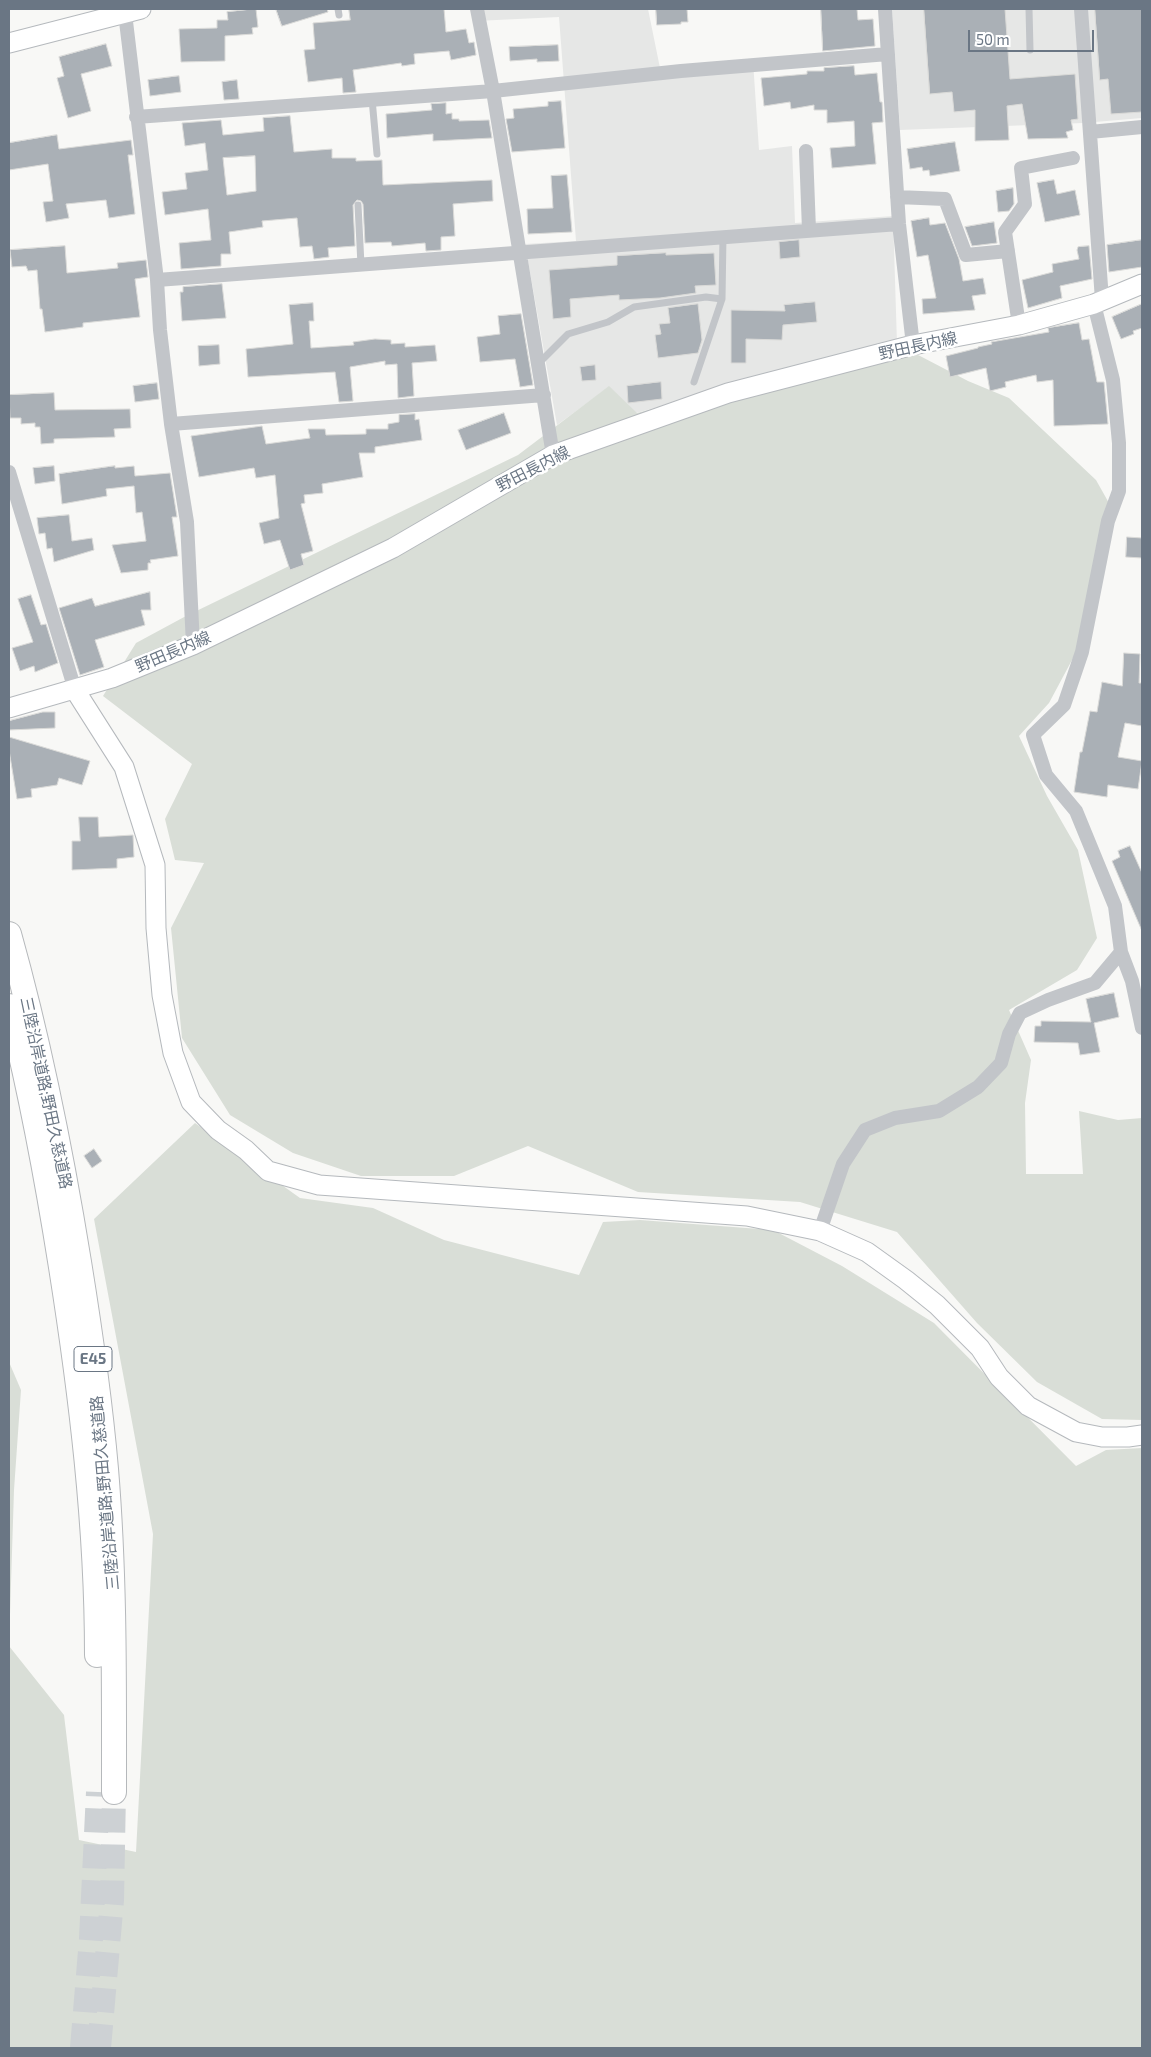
<!DOCTYPE html>
<meta charset="utf-8">
<style>
body{margin:0}
#map{position:relative;width:1151px;height:2057px;overflow:hidden;background:#f8f8f6;font-family:"Exo 2",sans-serif}
canvas{display:block}
.frame{position:absolute;inset:0;border:10px solid #6a7684;pointer-events:none}
.scale{position:absolute;left:968px;top:30px;width:126px;height:22px;box-sizing:border-box;border:2px solid #6a7684;border-top:0;padding-left:6px;font-size:15px;line-height:18px;white-space:nowrap;color:#6a7684;-webkit-text-stroke:4px #fff;paint-order:stroke}
</style>
<div id="map">
<canvas width="1151" height="2057"></canvas>
<div class="frame"></div>
<div class="scale">50 m</div>
</div>
<script>
const ctx = document.querySelector('canvas').getContext('2d');
ctx.lineJoin = 'round';
function paint(path, color) { ctx.fillStyle = color; ctx.fill(path, 'evenodd'); }
function strokePath(path, color, width, dash) { ctx.strokeStyle = color; ctx.lineWidth = width; ctx.lineCap = dash ? 'butt' : 'round'; ctx.setLineDash(dash || []); ctx.stroke(path); }
function drawText(font, color, halo, rows, align = 'center') {
  ctx.font = font + ' "Exo 2","Noto Sans JP",sans-serif'; ctx.lineWidth = 5; ctx.setLineDash([]); ctx.textBaseline = 'middle'; ctx.strokeStyle = halo; ctx.fillStyle = color; for (const [text, x, y, turn = 0] of rows) {
    ctx.save(); ctx.translate(x, y); ctx.rotate((+turn || 0) * Math.PI / 180); ctx.textAlign = isNaN(turn) ? turn : align; if (halo) ctx.strokeText(text, 0, 0); ctx.fillText(text, 0, 0); ctx.restore();
  }
}
const built = new Path2D(`
 M473 9H648L660 68 753 61 759 150 792 146 795 223 893 216 897 344 636 413 609 387 557 425 525 244 576 241 559 17 476 21Z
 M892 9H1142V118L1083 123 900 130Z`);
const green = new Path2D(`
 M897 344 968 381 1009 398 1096 480 1114 512 1095 617 1049 703 1019 736 1047 796 1078 850 1097 938 1077 970 1009 1010 1031 1060 1025 1103 1026 1174H1083L1079 1111 1118 1120 1142 1118V1420L1102 1419 1037 1382 977 1323 897 1232 800 1202 638 1192 528 1146 454 1176H361L293 1153 230 1115 182 1038 171 928 204 863 175 860 165 819 192 764 103 696 136 643 186 616 518 455 609 386 637 413Z
 M195 1123 300 1198 373 1208 444 1240 579 1275 603 1222 640 1220 773 1230 842 1266 934 1323 1076 1466 1106 1450 1142 1448V2048H9V1362L21 1390 14 1490 9 1646 64 1715 79 1840 136 1852 153 1534 94 1219Z`);
const building = new Path2D(`
 M256 9 258 27 252 28 253 34 225 36V61L181 62 179 29 217 28V20H228L227 12Z
 M276 9H327L328 12 282 26Z
 M349 9H444L446 32 466 29 469 43 474 42 476 55 451 60 449 51 414 54 415 64 402 66 401 63 353 70 356 92 343 93 342 78 308 82 304 50 315 49 313 23 350 20Z
 M656 9H687L688 22H681V24L657 25Z
 M821 9H857L858 20 873 19 875 46 823 51Z
 M924 9H1005L1010 79 1075 74 1078 119 1071 120 1073 130 1066 132 1068 138 1028 139 1022 104 1007 106 1009 140 975 141V110L954 112 952 92 930 94Z
 M1095 9H1142V112L1111 114 1108 79 1100 80Z
 M106 44 112 66 81 74 91 111 68 118 57 78 64 76 59 57Z
 M558 45 559 61 537 62V59L510 61 509 47Z
 M854 66 855 75 877 73 880 102H882L883 122 872 123 876 164 832 168 830 148 855 146 854 121 827 123V110H814V105L791 109 790 102 764 106 761 78 807 74V71H824V68Z
 M179 76 181 92 150 96 148 80Z
 M237 80 239 99 224 100 222 82Z
 M561 101 565 148 512 152 506 119 514 118 513 109 548 106V102Z
 M446 103V114L452 113V119H459V121L489 120 492 138 433 141V134L387 138 386 114 432 110 431 104Z
 M290 116 294 152 332 149V158H356V161L382 160 383 185 492 180 493 201 453 204 455 236 441 237V250L426 251 425 243 392 246 391 242 365 243 363 204 361 201 357 200 353 205 355 246 328 248 329 257 314 259 312 246 300 247 297 218 262 221 263 227 229 232 231 254H221V266L181 269 179 243 211 240 208 209 165 215 162 192 187 189 185 173 208 170 205 143 185 146 182 123 221 120 223 135 264 131 263 118ZM255 156 256 191 227 195 223 158Z
 M57 135 59 149 131 140 133 155H128L135 214 109 218 106 200 66 204 69 218 46 222 43 202 53 201 48 164 9 170V143Z
 M955 142 960 171 930 176 929 170 923 171 922 167 910 169 907 149Z
 M567 175 572 232 528 234 527 209 553 208 551 176Z
 M1054 180 1057 194 1075 190 1080 215 1045 222 1037 183Z
 M1013 188 1014 204 1009 211 998 212 996 191Z
 M929 218 930 225 945 223 959 259 963 281 983 278 986 294 972 296 975 310 923 314 922 299 936 298 928 255 917 257 911 221Z
 M994 222 997 243 972 246 965 227Z
 M799 240 800 257 780 259 779 242Z
 M1142 240V267L1109 272 1107 245Z
 M65 246 67 273 118 268 117 263 146 260 148 277 135 279 140 317 83 323V327L45 332 42 309H40L37 270 28 271 26 266 12 267 10 250Z
 M1089 246 1092 279 1060 286 1062 298 1028 308 1022 280 1053 272 1052 264 1079 259 1077 250 1078 247Z
 M666 253V255L714 253 716 285 695 286 696 293 660 298 619 300V295L570 299 571 317 553 319 549 270 617 265V256Z
 M222 284 226 318 182 321 180 292H183V287Z
 M815 302 817 322 783 325 782 340 746 339V363H731V310L785 311 784 305Z
 M313 303 314 321H309L311 348 354 345 353 342 375 339 391 340V344L405 343V347L435 345 437 361 412 363 414 396 398 398 397 364 385 365V361L350 367 353 401 339 402 335 372 248 377 246 349 293 344 289 305Z
 M698 304 702 340 698 353 658 358 655 335 661 334 659 324 670 323 668 308Z
 M1142 304V328L1133 331 1134 334 1121 339 1112 317Z
 M521 314 533 385 520 387 515 359 480 362 477 337 500 334 498 316Z
 M1079 323 1082 340 1089 339 1097 382H1104L1108 424 1054 426 1053 380 1037 382 1036 375 1005 382 1006 387 990 391 986 368 950 377 946 356 978 348V347L992 344 991 342 1049 332 1048 328Z
 M219 345 220 364 199 366 198 346Z
 M595 365 596 380 582 381 580 367Z
 M661 382 662 399 628 403 627 386Z
 M157 383 159 399 135 402 133 386Z
 M54 393 55 410 130 409 131 428 114 429 115 437 54 439V443L41 444 40 427H35V423L21 424V418H10L9 395Z
 M504 413 511 433 466 450 458 430Z
 M415 414V420L419 419 422 440 375 447V453H359L363 477 322 484 323 493 304 495 305 503 301 504 313 551 301 554 304 565 290 570 280 540 264 544 259 523 279 518 275 475 256 478 254 468 199 477 191 436 262 426 266 444 310 438 308 429H325L326 435 366 434V429H388V424L399 422V415Z
 M54 466 55 481 35 484 33 468Z
 M115 466V468L134 466 135 476 170 473 177 517H172L178 556 150 560 151 563H148V570L121 573 112 545 146 541 142 512 136 513 134 486 106 489 107 496 62 504 59 474Z
 M69 515 72 541 92 538 94 550 54 562 52 548 47 549 45 533 39 534 37 518Z
 M1127 537 1142 538V558L1126 557Z
 M150 592 151 610H141L145 625 95 640 104 667 80 675 59 608 92 598 95 606Z
 M31 595 41 625 46 624 58 663 35 672 34 666 20 671 12 648 33 642 18 599Z
 M1124 653 1140 654 1139 683H1142V726L1125 723 1118 757 1142 761 1138 789 1108 785 1107 797 1074 792 1080 752H1082L1090 711 1097 712 1102 682 1122 686Z
 M43 712H55V728L9 730V721Z
 M9 737 90 761 82 785 59 778 57 785 31 789 32 797 17 799 9 750Z
 M79 817H98L99 837 133 835 134 857 117 859V868L72 870V841H80Z
 M1130 846 1142 873V931L1112 861 1120 857 1118 851Z
 M1114 993 1119 1017 1094 1023 1100 1052 1080 1055 1078 1043 1034 1042 1035 1026H1041V1021L1091 1022 1086 999Z
 M94 1149 102 1161 92 1168 84 1156Z`);
const highwayTunnel = new Path2D(`
 M82 2048 91 1939 98 1792
 M99 2048 112 1900 114 1792`);
const lane = new Path2D(`
 M338 9 339 15
 M1029 9 1030 50
 M372 99 377 154
 M358 205 361 265
 M539 363 568 334 608 322 634 307 706 297 722 299
 M694 382 722 299 723 236`);
const street = new Path2D(`
 M477 9 493 91 553 455
 M885 9 899 224 913 345
 M1081 9 1102 300
 M125 13 157 280 160 330 171 424 187 522 193 645
 M136 117 493 91 681 71 888 54
 M1090 132 1142 127
 M806 151 809 230
 M897 197 945 199 966 255 1008 251
 M157 280 899 224
 M1094 304 1113 380 1119 443V491L1108 521 1082 652 1064 705 1033 735 1046 775 1076 811 1115 906 1121 952 1132 981 1142 1028
 M1019 325 1005 232 1025 204 1021 168 1073 158
 M171 424 544 395
 M9 472 75 690
 M820 1231 843 1164 865 1130 895 1118 939 1111 978 1087 1001 1063 1009 1034 1020 1013 1048 1000 1095 983 1121 952`);
const secondary = new Path2D(`
 M9 43 141 9
 M75 690 124 767 155 865 156 928 162 995 173 1053 191 1102 218 1130 246 1150 268 1171 319 1185 747 1216 820 1231 867 1252 906 1280 937 1305 980 1348 999 1377 1028 1406 1076 1432 1102 1437H1128L1142 1435
 M9 708 112 678 193 645 393 548 553 455 728 393 913 345 1019 325 1094 304 1142 284`);
const highway = new Path2D(`
 M9 934C39 1041 61 1151 79 1262 90 1330 100 1400 106 1469 115 1577 114 1684 114 1792
 M9 1006C31 1092 47 1179 61 1267 81 1394 97 1525 97 1655`);
const shields = [
 [93,1359,38]
];
const shieldNames = [
 ["E45",93,1359]
];
const streetNames = [
 ["野田長内線",918,346,-12],
 ["野田長内線",533,469,-27],
 ["野田長内線",173,652,-23],
 ["三陸沿岸道路;野田久慈道路",46,1093,78],
 ["三陸沿岸道路;野田久慈道路",105,1493,-95]
];
paint(built, '#e6e7e6');
paint(green, '#d9ded7');
paint(building, '#aab0b6');
strokePath(building, '#dadad8', 1);
strokePath(highwayTunnel, '#cdd1d4', 24, [24, 12]);
strokePath(secondary, '#b5b9bd', 21);
strokePath(highway, '#b5b8bb', 26);
strokePath(lane, '#c2c5c9', 7);
strokePath(street, '#c2c5c9', 14);
strokePath(secondary, '#fff', 19);
strokePath(highway, '#fff', 24);
for (const [x, y, w] of shields) { const box = new Path2D(); box.roundRect(x - w / 2, y - 12.5, w, 25, 4); ctx.fillStyle = '#fff'; ctx.fill(box); strokePath(box, '#6a7684', 1); }
drawText('bold 15px', '#6a7684', null, shieldNames);
drawText('16px', '#6a7684', '#fff', streetNames);
</script>
